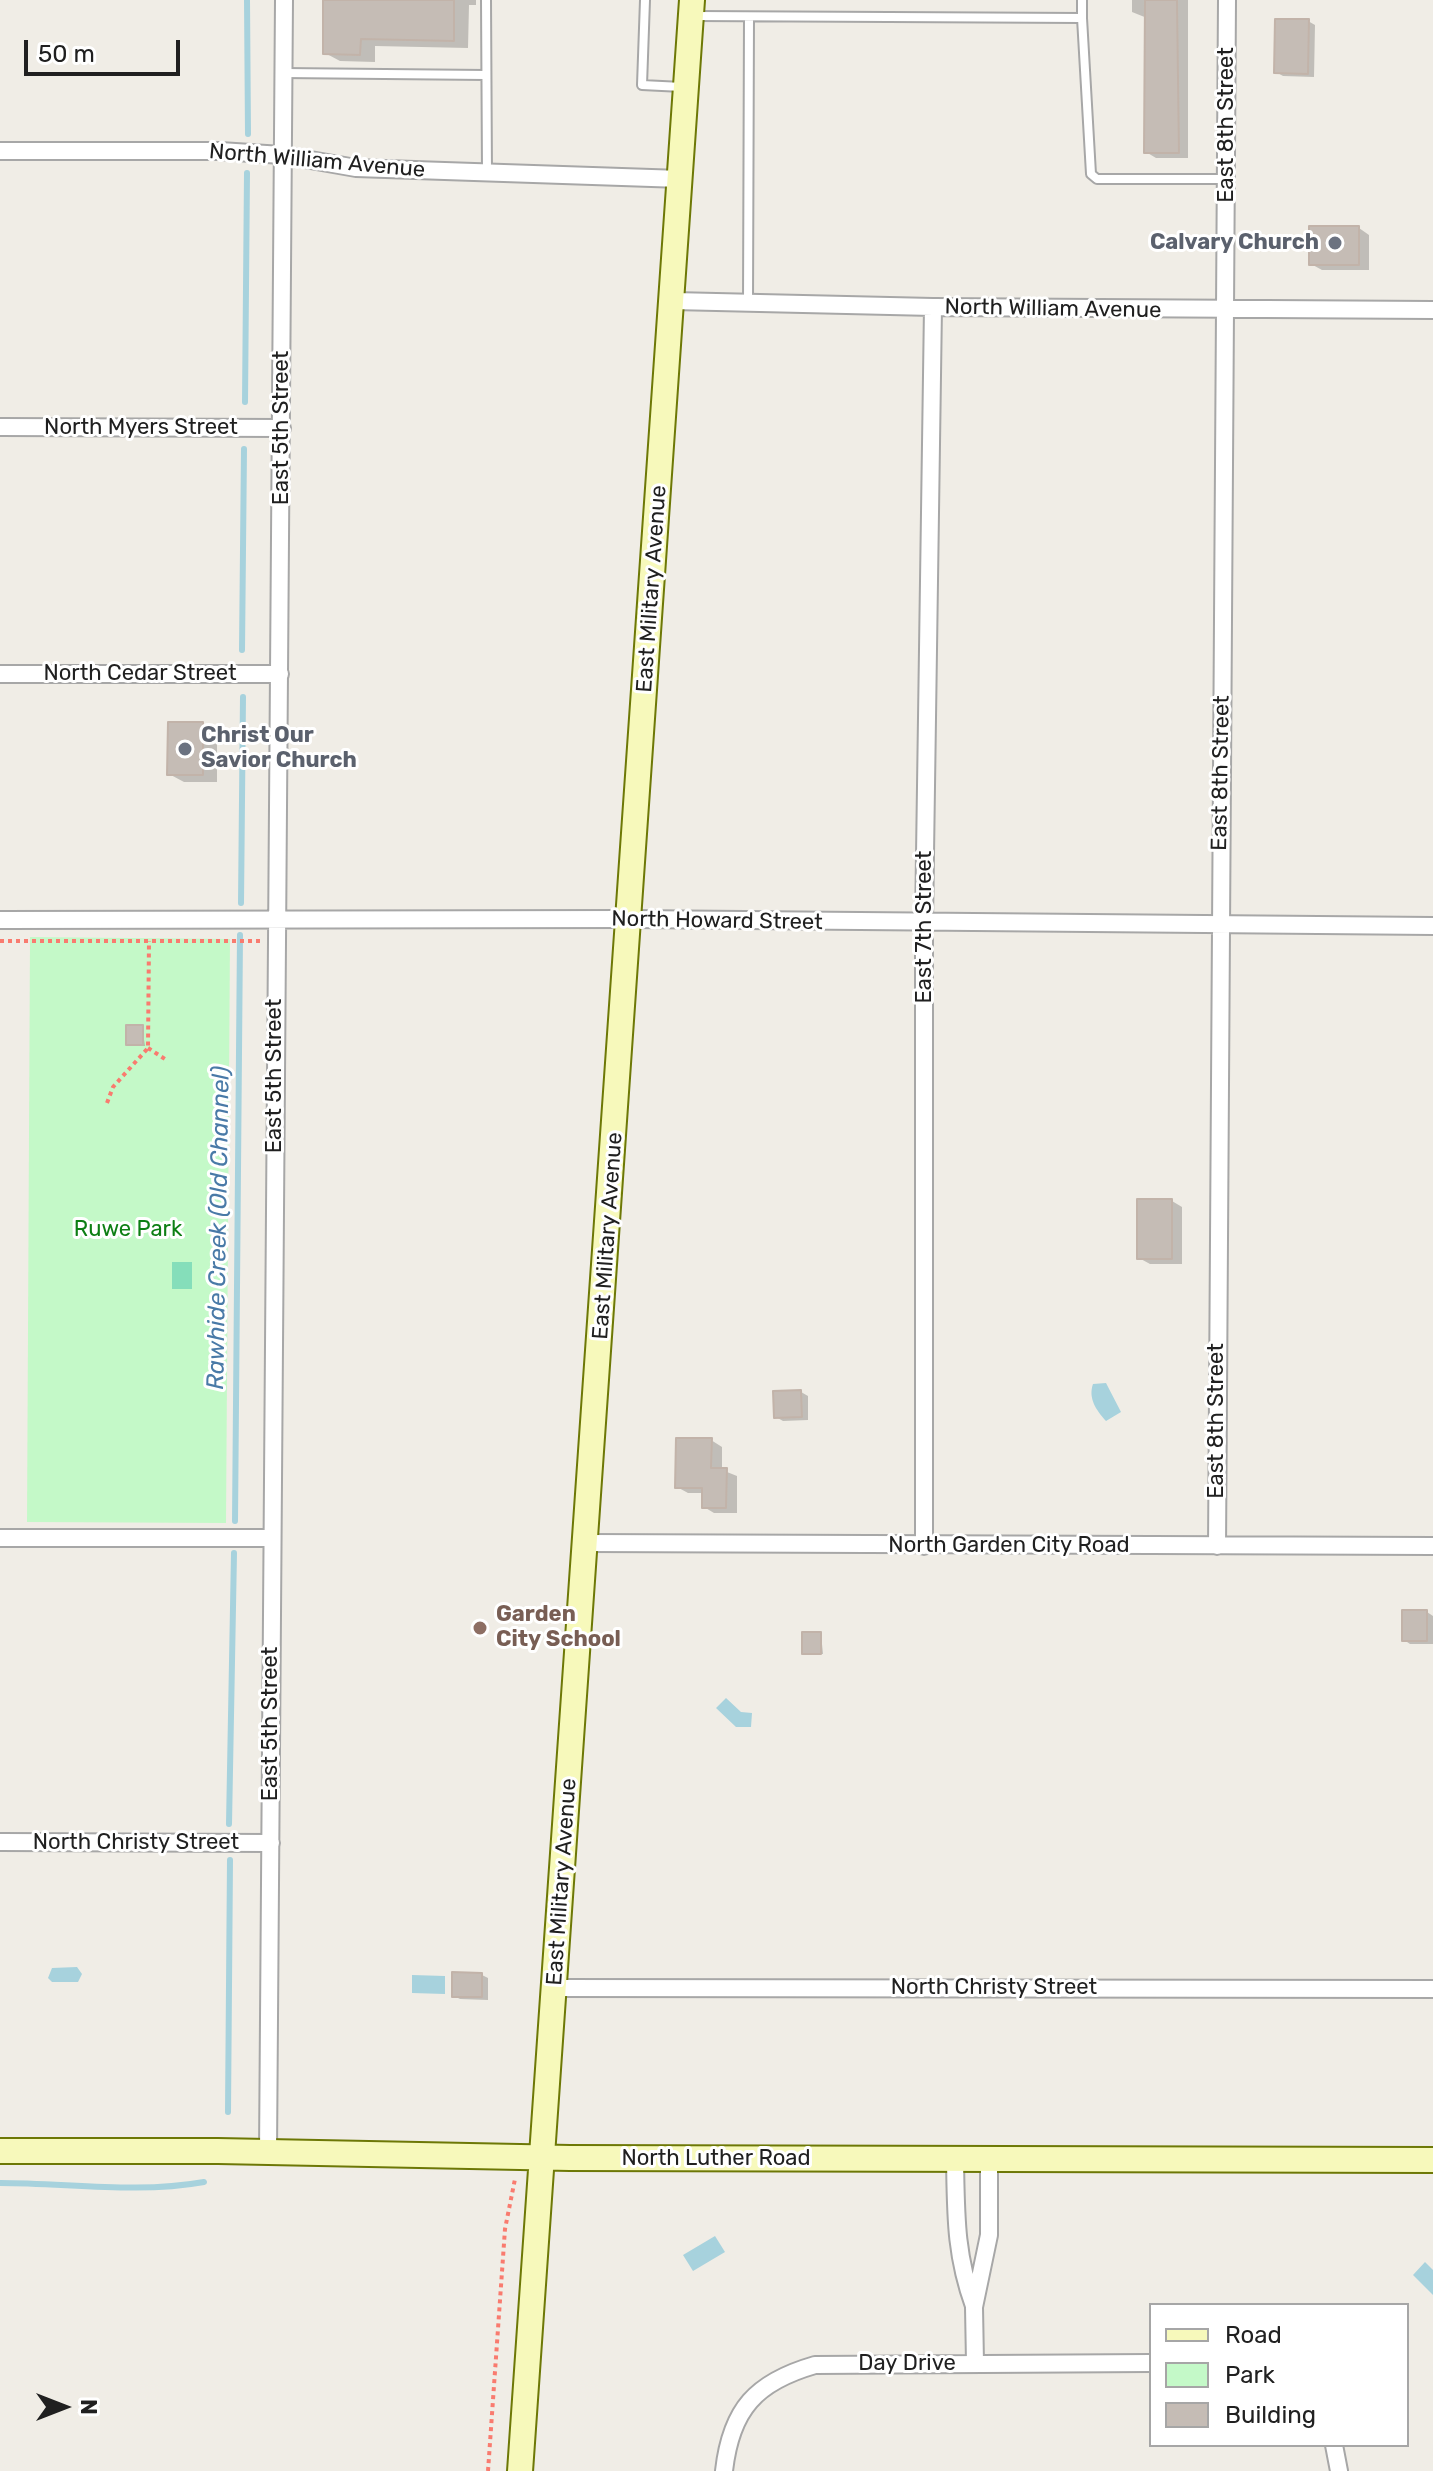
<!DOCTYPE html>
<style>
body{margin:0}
#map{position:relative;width:1433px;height:2471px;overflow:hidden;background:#f0ede6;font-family:Rubik,sans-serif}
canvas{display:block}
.legend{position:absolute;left:1149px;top:2303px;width:260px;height:144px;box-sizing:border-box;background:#fff;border:2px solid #a6a6a6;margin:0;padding:10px 14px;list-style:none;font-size:24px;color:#202020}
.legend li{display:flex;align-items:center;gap:16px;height:40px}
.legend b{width:40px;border:2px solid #a6a6a6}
.north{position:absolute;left:24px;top:2367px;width:80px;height:80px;-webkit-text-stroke:6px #fff;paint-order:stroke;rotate:90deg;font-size:22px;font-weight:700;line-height:32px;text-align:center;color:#202020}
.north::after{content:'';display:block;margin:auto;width:28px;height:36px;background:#202020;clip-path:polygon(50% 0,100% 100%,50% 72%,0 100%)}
.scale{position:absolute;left:24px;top:40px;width:156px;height:36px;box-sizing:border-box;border:4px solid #202020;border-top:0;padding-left:10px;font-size:24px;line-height:28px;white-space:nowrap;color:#202020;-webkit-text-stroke:6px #fff;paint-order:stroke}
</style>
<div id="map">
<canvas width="1433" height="2471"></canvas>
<ul class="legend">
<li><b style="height:10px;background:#f7f9bb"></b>Road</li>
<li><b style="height:22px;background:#c4f9c8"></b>Park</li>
<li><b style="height:22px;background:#c5bcb5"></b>Building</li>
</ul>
<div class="north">N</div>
<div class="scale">50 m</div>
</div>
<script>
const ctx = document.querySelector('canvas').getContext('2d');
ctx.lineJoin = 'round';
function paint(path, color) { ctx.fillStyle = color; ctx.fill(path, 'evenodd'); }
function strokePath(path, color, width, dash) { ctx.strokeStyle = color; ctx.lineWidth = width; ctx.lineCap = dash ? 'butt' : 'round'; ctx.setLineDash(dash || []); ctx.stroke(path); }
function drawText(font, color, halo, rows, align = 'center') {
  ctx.font = font + ' Rubik,sans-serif'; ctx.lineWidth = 6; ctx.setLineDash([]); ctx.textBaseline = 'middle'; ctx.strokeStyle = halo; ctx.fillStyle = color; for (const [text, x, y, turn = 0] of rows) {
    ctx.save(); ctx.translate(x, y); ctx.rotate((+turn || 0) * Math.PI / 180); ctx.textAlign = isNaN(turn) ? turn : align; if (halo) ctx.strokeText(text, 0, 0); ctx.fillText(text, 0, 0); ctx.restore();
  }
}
const park = new Path2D(`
 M30 937 230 939 226 1523 27 1522Z`);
const pitch = new Path2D(`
 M172 1262H192V1289H172Z`);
const water = new Path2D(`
 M1106 1383 1121 1412 1106 1421C1096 1410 1088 1398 1093 1384Z
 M726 1698 741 1712 752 1713 751 1727H736L716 1708Z
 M77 1967 82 1974 78 1982H52L48 1978 52 1968Z
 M412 1975 445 1976V1994L412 1993Z
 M715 2236 725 2252 693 2271 683 2255Z
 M1425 2262 1433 2270V2295L1413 2275Z`);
const shadow = new Path2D(`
 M325 0H476V5H469L468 48 375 46V62L340 61 325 53Z
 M1132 0H1188V158H1156L1146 152 1147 18 1132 12Z
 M1308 21 1315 25 1314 77 1283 76 1276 72Z
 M1359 228 1369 235V270H1322L1311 264Z
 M203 724 217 733V782H184L169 774Z
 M142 1027 145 1046 128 1044Z
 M1172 1201 1182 1207V1264H1150L1139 1258Z
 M801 1392 808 1396V1420L783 1421 776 1417Z
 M711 1440 722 1447V1470L737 1476V1513H714L704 1507V1493H688L677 1487Z
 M1427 1612 1433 1616V1644H1410L1404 1640Z
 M821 1634 823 1654 804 1653Z
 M482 1975 488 1978V2000L460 1999 454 1996Z`);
const stream = new Path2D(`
 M247 0 248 134
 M245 402 247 173
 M242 650 244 449
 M241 903 243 697
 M235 1521 240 935
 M229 1824 234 1553
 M228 2112 230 1860
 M0 2183C68 2183 137 2194 204 2182`);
const building = new Path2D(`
 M323 0H454V41L361 39 360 55 323 54Z
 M1145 0H1177L1179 153H1144Z
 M1275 19H1309L1308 74 1274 73Z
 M1309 226H1359V265H1309Z
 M168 722H203V775H167Z
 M126 1025H143V1045H126Z
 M1137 1199H1172V1259H1137Z
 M801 1390 802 1417 774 1418 773 1391Z
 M676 1438H712L711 1468H727L726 1508H702V1488H675Z
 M1402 1610H1427V1641H1402Z
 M802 1632H821V1654H802Z
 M452 1972 482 1973V1997H452Z`);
const path = new Path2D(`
 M0 941H262
 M148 1048 168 1061
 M107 1103 113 1087 148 1048 149 941
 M488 2471 505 2229 515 2179`);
const lane = new Path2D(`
 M486 0 487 172
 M645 0 642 85 682 87
 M695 16 1082 18V0
 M1082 18 1091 174 1097 179H1226
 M283 73 486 75
 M748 303 749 17`);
const street = new Path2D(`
 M0 151H220L282 155 356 168 681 179
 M673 301 933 307 1433 310
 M0 427 282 428
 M0 674H280
 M0 920 630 919 1433 926
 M0 1538H272
 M586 1543 1433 1546
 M924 1546V923L933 307
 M1217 1546 1227 0
 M0 1842 271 1843
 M554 1988 1433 1989
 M268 2152 284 0
 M955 2159C956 2213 955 2254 974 2306
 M975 2363 974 2307 989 2235V2159
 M1334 2445 1339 2471
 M724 2471C731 2409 756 2382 815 2365L1151 2363`);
const secondary = new Path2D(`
 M0 2151H218L570 2158 1433 2160
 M520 2471 692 0`);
const markers = [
 [1335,243,8,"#6b7280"],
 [185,749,8,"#6b7280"],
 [480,1628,8,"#8d6e63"]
];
const streetNames = [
 ["East 8th Street",1227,125,-90],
 ["North William Avenue",317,161,5],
 ["North William Avenue",1053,309,1],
 ["North Myers Street",141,428],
 ["East 5th Street",282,428,-90],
 ["East Military Avenue",652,589,-86],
 ["North Cedar Street",140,674],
 ["East 8th Street",1221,773,-89],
 ["North Howard Street",717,921,1],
 ["East 7th Street",925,927,-90],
 ["East 5th Street",275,1076,-90],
 ["East Military Avenue",608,1236,-86],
 ["East 8th Street",1217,1421,-90],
 ["North Garden City Road",1009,1546],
 ["East 5th Street",271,1724,-90],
 ["North Christy Street",136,1843],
 ["East Military Avenue",562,1882,-86],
 ["North Christy Street",994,1988],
 ["North Luther Road",716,2159],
 ["Day Drive",907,2364]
];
const worshipNames = [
 ["Calvary Church",1319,243],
 ["Christ Our",201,736,"left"],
 ["Savior Church",201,761,"left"]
];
const parkNames = [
 ["Ruwe Park",128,1230]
];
const educationNames = [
 ["Garden",496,1615],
 ["City School",496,1640]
];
const waterNames = [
 ["Rawhide Creek (Old Channel)",219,1228,-89]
];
paint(park, '#c4f9c8');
paint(pitch, '#85deba');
paint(water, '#a7d2dd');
paint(shadow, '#0003');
strokePath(stream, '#a7d2dd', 6);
paint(building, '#c5bcb5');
strokePath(building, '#c2b3a9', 2);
strokePath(lane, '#a7a7a7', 12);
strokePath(street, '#a7a7a7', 20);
strokePath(secondary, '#6d7806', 28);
strokePath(path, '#f97b6f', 4, [4, 4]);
strokePath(lane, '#fff', 8);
strokePath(street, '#fff', 16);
strokePath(secondary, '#f7f9bb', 24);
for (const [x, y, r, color] of markers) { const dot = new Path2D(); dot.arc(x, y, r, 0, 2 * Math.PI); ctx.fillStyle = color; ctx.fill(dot); strokePath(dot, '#fff', 3); }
drawText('22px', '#202020', '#fff', streetNames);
drawText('bold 22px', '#5b616d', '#fff', worshipNames, 'right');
drawText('22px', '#0d7f14', '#fff', parkNames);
drawText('bold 22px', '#785e54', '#fff', educationNames, 'left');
drawText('italic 24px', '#497aa7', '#fff', waterNames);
</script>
